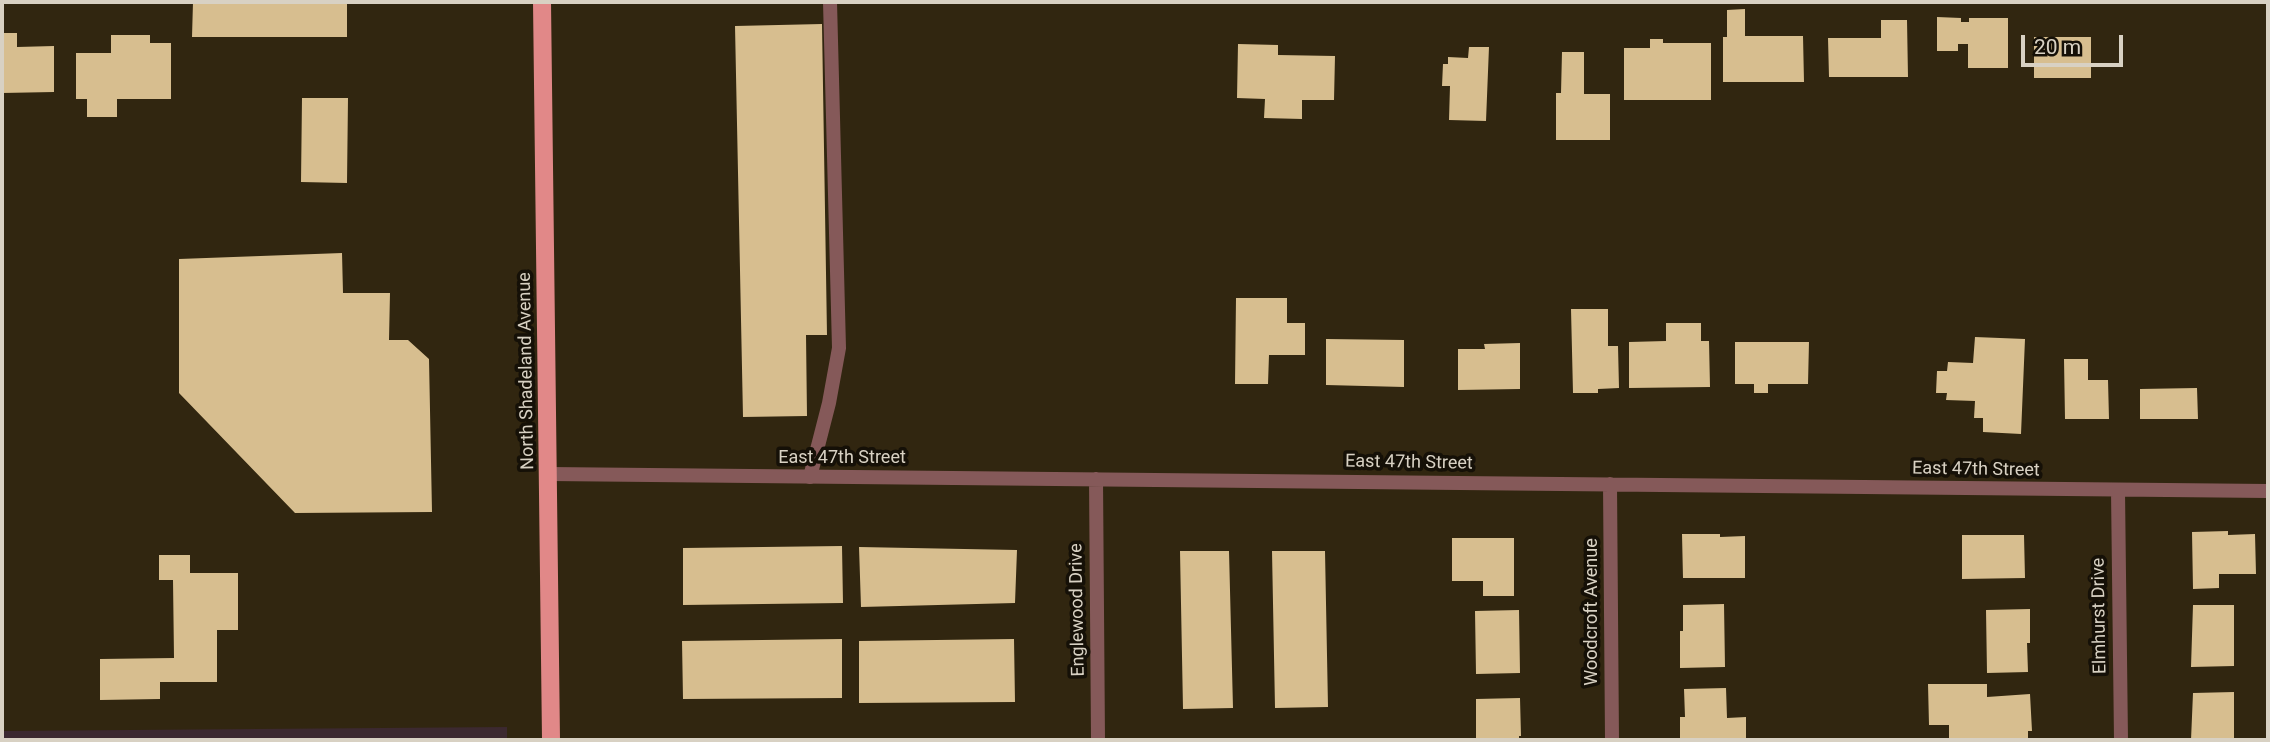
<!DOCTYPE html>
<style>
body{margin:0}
#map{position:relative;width:2270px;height:742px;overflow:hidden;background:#312610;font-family:Roboto,sans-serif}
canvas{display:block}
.frame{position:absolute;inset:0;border:4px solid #d8d1c3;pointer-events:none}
.scale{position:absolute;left:2021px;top:35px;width:102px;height:32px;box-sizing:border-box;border:4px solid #d8d1c3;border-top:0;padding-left:9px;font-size:21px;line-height:24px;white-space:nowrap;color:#d8d1c3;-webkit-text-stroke:5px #151007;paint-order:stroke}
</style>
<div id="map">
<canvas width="2270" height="742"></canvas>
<div class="frame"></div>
<div class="scale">20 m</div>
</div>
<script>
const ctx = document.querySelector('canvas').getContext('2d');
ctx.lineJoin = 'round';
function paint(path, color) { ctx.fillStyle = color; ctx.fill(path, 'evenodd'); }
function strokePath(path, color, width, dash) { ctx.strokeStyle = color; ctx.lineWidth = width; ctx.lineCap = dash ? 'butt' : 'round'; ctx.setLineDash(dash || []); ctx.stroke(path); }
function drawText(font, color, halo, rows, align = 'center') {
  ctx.font = font + ' Roboto,sans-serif'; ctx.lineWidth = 7; ctx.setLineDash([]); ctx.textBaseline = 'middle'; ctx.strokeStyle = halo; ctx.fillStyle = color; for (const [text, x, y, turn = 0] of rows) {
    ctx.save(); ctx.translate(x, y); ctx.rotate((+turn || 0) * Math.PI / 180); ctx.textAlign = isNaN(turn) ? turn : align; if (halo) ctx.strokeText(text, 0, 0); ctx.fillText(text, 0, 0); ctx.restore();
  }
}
const education = new Path2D(`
 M507 727V740H2V731Z`);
const building = new Path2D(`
 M193 2H347V37H192Z
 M1745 9V36H1803L1804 82H1723V37H1727V10Z
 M1937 17 1961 18V22H1969V18H2008V68H1968V44H1958V51H1937Z
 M1881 20H1907L1908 77H1829L1828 38H1881Z
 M822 24 827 335H806L807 416 743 417 735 26Z
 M2 33H17V47L54 46V92L2 93Z
 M111 35H150V43H171V99H117V117H87V99H76V53H111Z
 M2034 37H2091V78H2034Z
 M1650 39H1663V43H1711V100H1624V48H1650Z
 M1238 44 1278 45V55L1335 56 1334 100H1302V119L1264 118 1265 99 1237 98Z
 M1469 47H1489L1486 121 1449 120 1450 86H1442L1443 64H1448V57L1468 58Z
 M1562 52H1584V94H1610V140H1556V93H1561Z
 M302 98H348L347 183 301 182Z
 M342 253 343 293H390L389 340H408L429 359 432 512 295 513 179 393V259Z
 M1236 298H1287V323H1305V355H1269L1268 384H1235Z
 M1571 309H1608V346H1618L1619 388 1598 389V393H1573Z
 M1666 323H1701V341H1709L1710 387 1629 388V342L1666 341Z
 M1975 337 2025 339 2021 434 1983 432V418H1974L1975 401 1946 400 1947 393H1936L1937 371H1947L1948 362 1973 363Z
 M1326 339 1404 340V387L1326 385Z
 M1735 342H1809L1808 384H1768V393H1754V384H1735Z
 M1520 343V389L1458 390V349H1485L1484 344Z
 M2064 359H2088V380H2108L2109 419H2065Z
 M2197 388 2198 419H2140V389Z
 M2228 531V535L2255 534 2256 574H2219V588L2193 589 2192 532Z
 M1682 534H1720V537L1745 536V578H1683Z
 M1962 535H2024L2025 578 1962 579Z
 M1452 538H1514V596H1483V581H1452Z
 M842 546 843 603 683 605V548Z
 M859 547 1017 550 1015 603 861 607Z
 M1180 551H1229L1233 708 1183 709Z
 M1272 551H1325L1328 707 1275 708Z
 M159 555H190V573H238V630H217V682H160V699L100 700V659L174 658 173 580H159Z
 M1724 604 1725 667 1680 668V631H1683V605Z
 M2193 605H2234V666L2191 667Z
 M2030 609V643H2027L2028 672 1987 673 1986 610Z
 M1519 610 1520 673 1476 674 1475 611Z
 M842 639V698L683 699 682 641Z
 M1014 639 1015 702 859 703V641Z
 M1928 684H1987V697L2030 694 2032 731H2028V740H1949V725H1929Z
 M1726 688 1727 718 1746 717V740H1680V717H1685L1684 689Z
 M2234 692V740H2191L2193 693Z
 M1520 698 1521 736H1519V740H1476V699Z`);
const service = new Path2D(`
 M810 477 829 403 839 348 830 2`);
const minor = new Path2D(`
 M549 474 2268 491
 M1096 479 1098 740
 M1610 484 1612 740
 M2118 491 2121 740`);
const primary = new Path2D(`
 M542 2 551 740`);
const streetNames = [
 ["North Shadeland Avenue",527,371,-91],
 ["East 47th Street",842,458],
 ["East 47th Street",1409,463,1],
 ["East 47th Street",1976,470,1],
 ["Englewood Drive",1078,610,-91],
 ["Woodcroft Avenue",1592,612,-90],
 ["Elmhurst Drive",2100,616,-91]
];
paint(education, '#3c2930');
paint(building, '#d7be8f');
strokePath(service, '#855959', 14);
strokePath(minor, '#855959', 14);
strokePath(primary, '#e18888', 18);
drawText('18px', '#d8d1c3', '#151007', streetNames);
</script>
